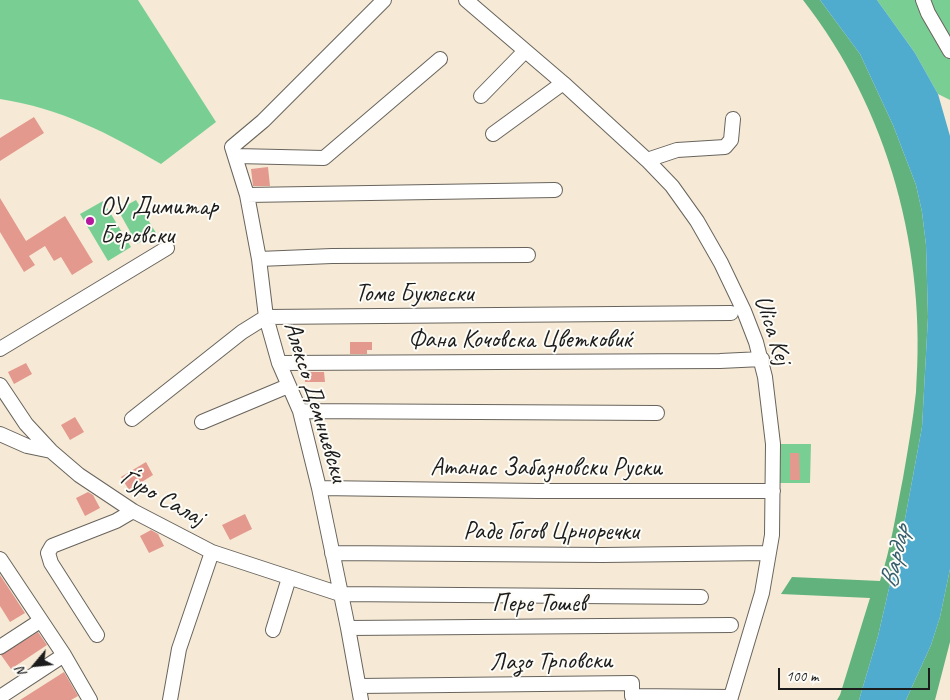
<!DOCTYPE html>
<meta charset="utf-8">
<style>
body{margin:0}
#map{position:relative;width:950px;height:700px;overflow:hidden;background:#f6ead6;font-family:Caveat,sans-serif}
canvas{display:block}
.north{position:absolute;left:10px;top:640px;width:50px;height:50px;-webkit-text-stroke:4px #fdfcf7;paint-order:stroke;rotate:242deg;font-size:14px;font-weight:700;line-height:20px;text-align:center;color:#1c1c1c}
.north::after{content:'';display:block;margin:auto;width:18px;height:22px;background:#1c1c1c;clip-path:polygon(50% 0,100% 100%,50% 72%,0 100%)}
.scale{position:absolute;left:778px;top:668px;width:152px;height:22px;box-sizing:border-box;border:2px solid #1c1c1c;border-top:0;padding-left:6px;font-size:15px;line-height:18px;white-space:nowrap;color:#1c1c1c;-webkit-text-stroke:4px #fdfcf7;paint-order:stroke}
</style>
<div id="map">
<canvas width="950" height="700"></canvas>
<div class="north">N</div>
<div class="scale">100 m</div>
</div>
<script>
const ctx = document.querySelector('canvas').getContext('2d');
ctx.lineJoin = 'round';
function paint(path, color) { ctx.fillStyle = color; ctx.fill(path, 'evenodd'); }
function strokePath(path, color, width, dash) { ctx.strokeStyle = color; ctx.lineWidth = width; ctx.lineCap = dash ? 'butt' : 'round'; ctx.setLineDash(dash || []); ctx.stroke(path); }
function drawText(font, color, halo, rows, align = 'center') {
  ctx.font = font + ' Caveat,sans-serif'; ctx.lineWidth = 4; ctx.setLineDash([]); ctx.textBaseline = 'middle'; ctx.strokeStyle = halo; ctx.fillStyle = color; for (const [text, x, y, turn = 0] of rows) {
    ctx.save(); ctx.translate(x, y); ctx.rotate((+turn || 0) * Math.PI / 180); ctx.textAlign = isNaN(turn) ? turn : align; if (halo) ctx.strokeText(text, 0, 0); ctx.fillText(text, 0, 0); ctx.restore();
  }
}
const green = new Path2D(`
 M0 0H138L216 122 161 164C110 134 60 108 0 99Z
 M877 0H950V100L938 94 915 53Z
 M136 200 156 233 137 244 118 210Z
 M103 201 131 247 108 261 80 214Z
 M773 444H811L810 483H773Z`);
const forest = new Path2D(`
 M803 0H820L860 54 893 125 916 185 922 212 926 245 928 317 922 427 905 519 878 636 859 700H837L840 695 870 598 781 594 792 577 880 581C891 547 896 513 903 478 908 449 913 420 916 392 927 252 889 110 803 0Z
 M950 569V642L935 700H906L931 645 940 617Z`);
const water = new Path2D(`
 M820 0H877L915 53 938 94 950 136V569L940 617 931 645 906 700H859L878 636 905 519 922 427 928 317 926 245 922 212 916 185 893 125 860 54Z`);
const building = new Path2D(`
 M34 117 44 133 0 161V138Z
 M268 167 270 186H253L251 169Z
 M0 198 26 241 65 216 93 262 72 275 61 257 54 261 45 246 29 256 35 265 24 272 0 232Z
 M350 342H372V350H367V354H350Z
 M26 363 32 374 14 384 8 372Z
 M305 372H324L325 382H305Z
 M75 417 84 432 70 440 61 425Z
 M790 453H799L800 480H790Z
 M146 462 153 475 129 490 121 477Z
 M88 492 93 495 100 508 85 516 76 498Z
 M245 514 252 529 230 540 222 525Z
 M151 530 158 534 164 546 149 553 140 536Z
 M0 575 25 613 10 622 0 606Z
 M38 632 47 645 11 669 1 655Z
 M64 672 78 696 71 700H20Z`);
const minor = new Path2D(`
 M466 0 563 83 647 160 672 186 697 221 721 263 744 311 756 342 765 377 773 444 772 535 762 593 730 700
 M923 0 928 13 950 51
 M481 96 525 51
 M493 134 563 83
 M236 156 324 158 440 59
 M647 160 677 150 725 147 731 140 733 119
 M247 195 555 190
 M259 259 332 256 528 255
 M0 349 167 248
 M279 363 720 361 762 359
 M0 385 26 424 51 451 79 475 133 511 212 552 340 594 701 597
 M300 411 657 413
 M132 419 242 332 266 317 731 313
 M202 422 288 386
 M0 434 27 446 51 451
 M319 488 538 491H773
 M332 553 603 555 769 553
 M0 559 64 655 90 700
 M348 628 731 625
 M273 630 289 578
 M97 635 51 563 48 553 52 546 116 521 133 511
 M0 647 40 621
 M359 686 632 683V696L731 697
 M0 697 64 655
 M170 700 179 649 212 552
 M361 700 348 628 319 488 300 411 279 363 266 317 259 259 247 195 232 147 263 121 384 0`);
const markers = [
 [90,221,5,"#b5179e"]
];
const poiNames = [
 ["ОУ Димитар",100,207],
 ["Беровски",100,236]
];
const streetNames = [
 ["Томе Буклески",414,294],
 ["Ulica Kej",772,330,72],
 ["Фана Кочовска Цветковиќ",520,340],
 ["Алексо Демниевски",315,402,73],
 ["Атанас Забазновски Руски",546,468],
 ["Ѓуро Салај",162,498,29],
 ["Раде Гогов Црноречки",551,532],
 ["Пере Тошев",539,604],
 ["Лазо Трповски",551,662,-1]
];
const waterNames = [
 ["Вардар",896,557,-77]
];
paint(green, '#79cf93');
paint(forest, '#62b27d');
paint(water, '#50acce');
paint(building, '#e3998d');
strokePath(minor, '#68645d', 16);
strokePath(minor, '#fff', 14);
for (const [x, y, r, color] of markers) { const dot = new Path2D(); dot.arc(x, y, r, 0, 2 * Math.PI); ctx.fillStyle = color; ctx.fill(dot); strokePath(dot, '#fdfcf7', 2); }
drawText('25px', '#1c1c1c', '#fdfcf7', poiNames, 'left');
drawText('25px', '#1c1c1c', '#fdfcf7', streetNames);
drawText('italic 26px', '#335d6c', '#fdfcf7', waterNames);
</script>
